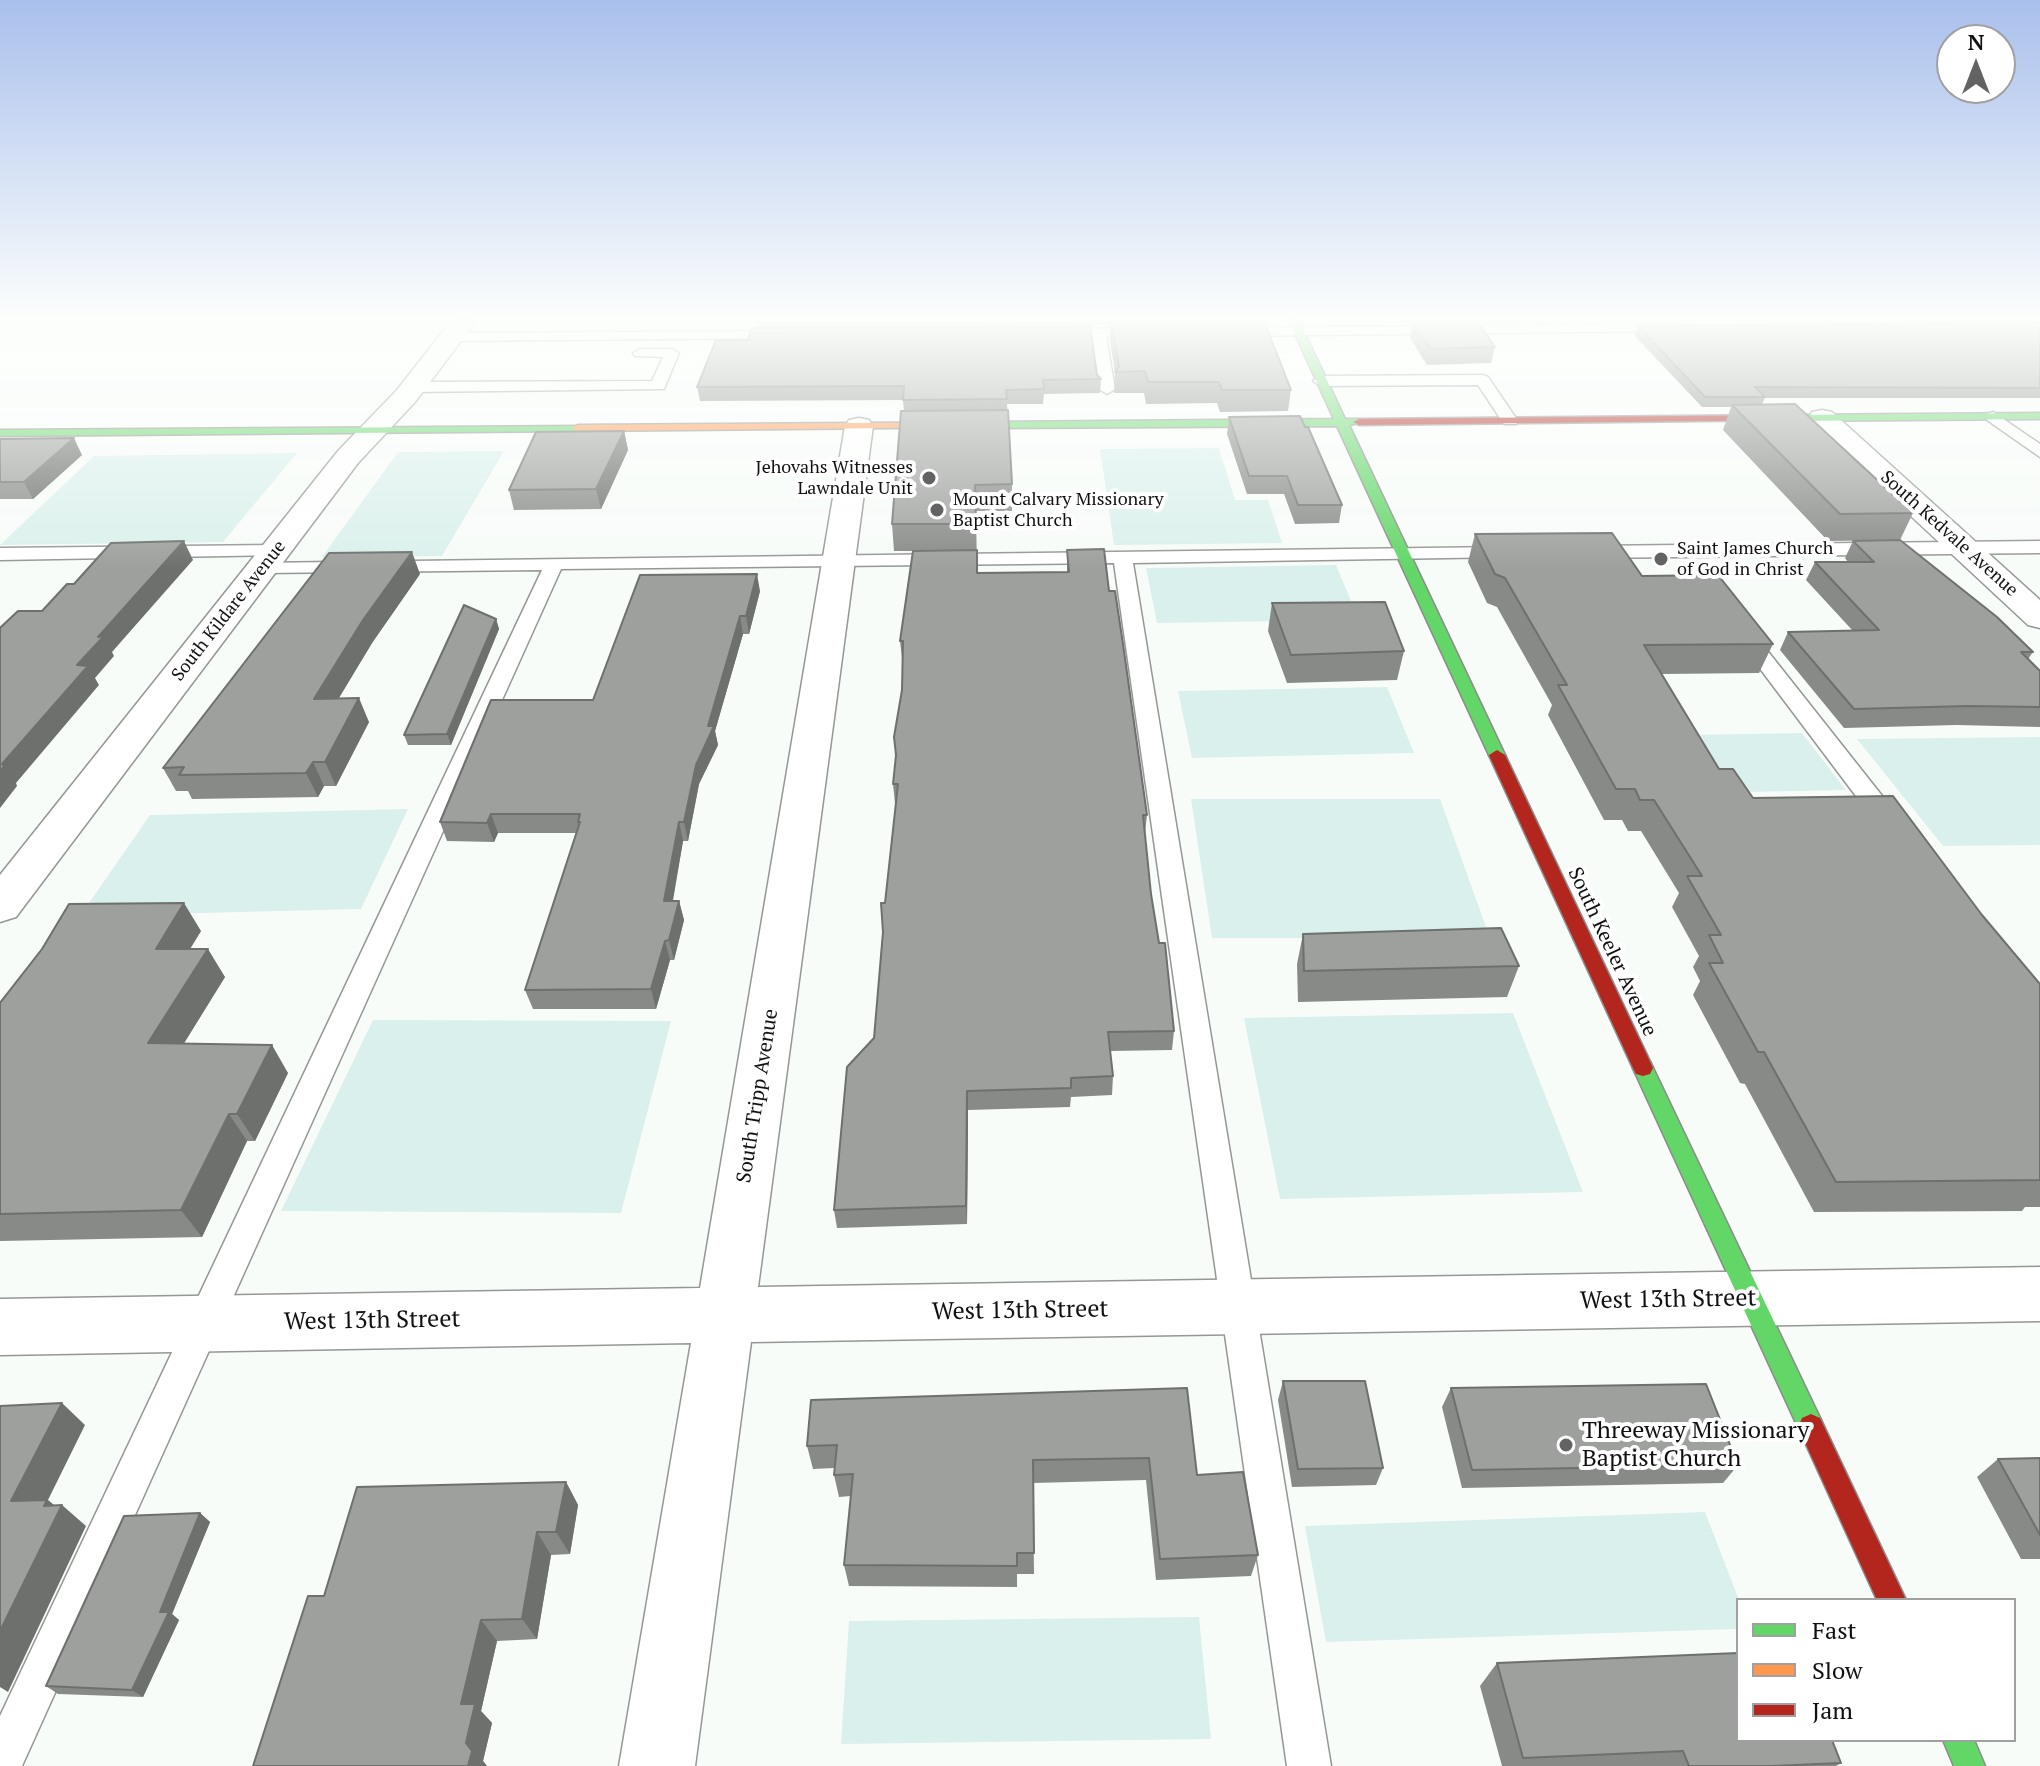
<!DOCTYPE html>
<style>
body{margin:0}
#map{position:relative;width:2040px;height:1766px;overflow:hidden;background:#f8fcf9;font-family:"PT Serif",serif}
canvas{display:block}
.legend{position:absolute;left:1736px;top:1598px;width:280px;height:144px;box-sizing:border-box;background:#fff;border:2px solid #a0a0a0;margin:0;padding:10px 14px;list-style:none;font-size:24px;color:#111}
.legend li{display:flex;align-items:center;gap:16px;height:40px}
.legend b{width:40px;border:2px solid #a0a0a0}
.north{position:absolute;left:1936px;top:24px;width:80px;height:80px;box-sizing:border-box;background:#fff;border:2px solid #a0a0a0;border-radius:50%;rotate:0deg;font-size:22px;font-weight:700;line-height:32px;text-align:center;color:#111}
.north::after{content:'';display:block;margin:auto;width:28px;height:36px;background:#626362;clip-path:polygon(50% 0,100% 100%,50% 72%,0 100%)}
</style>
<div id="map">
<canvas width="2040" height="1766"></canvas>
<ul class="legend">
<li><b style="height:10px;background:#63d668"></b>Fast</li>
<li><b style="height:10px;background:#ff974d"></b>Slow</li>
<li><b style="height:10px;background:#b3261e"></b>Jam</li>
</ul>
<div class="north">N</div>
</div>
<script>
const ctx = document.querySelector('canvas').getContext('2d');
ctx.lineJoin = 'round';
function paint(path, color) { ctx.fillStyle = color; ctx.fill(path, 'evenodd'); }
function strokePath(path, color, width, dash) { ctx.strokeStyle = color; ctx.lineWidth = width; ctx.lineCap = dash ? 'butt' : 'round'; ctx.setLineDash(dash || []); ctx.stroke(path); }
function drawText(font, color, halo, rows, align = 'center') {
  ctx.font = font + ' "PT Serif",serif'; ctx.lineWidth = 8; ctx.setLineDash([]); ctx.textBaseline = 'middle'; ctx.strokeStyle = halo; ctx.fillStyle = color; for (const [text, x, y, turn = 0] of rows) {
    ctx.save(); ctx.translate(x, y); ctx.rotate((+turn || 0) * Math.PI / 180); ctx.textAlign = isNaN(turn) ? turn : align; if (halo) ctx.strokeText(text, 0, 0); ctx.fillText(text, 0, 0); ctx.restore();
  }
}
const green = new Path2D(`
 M654 321H744L742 328H650Z
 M1219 448 1235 500H1268L1282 543 1114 545 1100 449Z
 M504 451 442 556 322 557 398 452Z
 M297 453 223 542 0 545 94 456Z
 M1336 565 1359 620 1157 623 1146 568Z
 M1387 687 1414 753 1192 758 1178 691Z
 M1802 733 1846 790 1595 795 1564 737Z
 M2040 737V845L1943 846 1857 739Z
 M1191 799H1440L1490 938H1212Z
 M408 809 361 909 80 916 150 815Z
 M1513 1013 1583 1192 1280 1199 1244 1018Z
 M373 1020 671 1021 621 1213 281 1211Z
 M1705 1512 1739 1600 1738 1629 1326 1642 1305 1526Z
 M1199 1617 1211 1739 841 1744 849 1621Z`);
const lane = new Path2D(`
 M1672 324 1677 325V331L1232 336 1225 332 1232 328Z
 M1144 328 1149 329V335L1106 337 1115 389 1107 394 1099 389 1092 337H1056L1049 333 1056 329Z
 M784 331 791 335 789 338 452 341 445 337 452 333Z
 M640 349H672L679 353 664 389 414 392 406 387 414 382 652 381 663 357 635 356 633 353Z
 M1483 375 1488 377 1518 421 1516 424H1504L1478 385 1321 386 1313 381 1321 376Z
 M1993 412 2040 444V457L1987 420V414Z
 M2040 541V553L1590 558 1580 552 1590 546Z
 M275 545 282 547 285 551 282 555 0 560V548Z
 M1503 547 1510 549 1513 553 1510 557 1133 563 1331 1766H1287L1114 563 561 569 22 1766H0V1716L542 570 263 573 256 571 253 567 256 563Z
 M1744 628 1751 630 1898 816 1901 822 1898 828H1880L1734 634Z`);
const street = new Path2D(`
 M451 321H476L415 402 358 463 16 917 0 922V875L338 451 397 390Z
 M1822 410 1832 412 2040 600V628L2028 625 1812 424 1808 418 1812 412Z
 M859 418 869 420 873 426 758 1287 2040 1267V1321L751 1342 695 1766H619L691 1343 0 1355V1299L700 1288 845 426 849 420Z`);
const fast = new Path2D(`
 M1289 321H1299L1345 419H1359L1365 422 1349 425 1505 755 1503 758H1491L1489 755 1337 426 994 428 988 425 994 422 1334 419Z
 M2040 413V419L1785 421 1779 418 1785 415Z
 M582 426V430L578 431 0 436V430Z
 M1643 1060 1650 1062 1653 1068 1820 1418 1824 1427 1820 1436 1811 1440 1802 1436 1633 1068 1636 1062Z
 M1943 1740H1974L1985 1766H1954Z`);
const slow = new Path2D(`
 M994 422 1000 425 998 427 578 431 572 428 578 425Z`);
const jam = new Path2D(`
 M1785 415 1789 416V420L1359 425 1353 422 1359 419Z
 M1497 750 1505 755 1653 1068 1650 1074 1643 1076 1636 1074 1633 1068 1489 755Z
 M1811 1414 1820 1418 1906 1600H1877L1798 1427 1802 1418Z`);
const wall = new Path2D(`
 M757 321H1264L1291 390 1288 411 1220 412 1217 403 1146 404 1144 393H1114L1115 373 1110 340V325L758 328Z
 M1399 321H1692L1478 323 1495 347 1491 363 1427 365 1410 338 1412 323H1400Z
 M2040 322V398H1765L1762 404 1913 513 1900 540 1828 541 1723 430 1731 407H1702L1635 336 1638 326Z
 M1097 375 1101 379 1100 393 1044 394 1043 404H1007L1012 484V511H976L977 573 1067 572V550L1109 591 1147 815 1145 833 1151 894 1174 1031 1172 1050 1110 1051 1113 1076 1112 1095 1071 1097 1070 1107 968 1110 967 1224 837 1228 834 1210 874 1038 885 903 896 803H895L893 784 896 760 894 737 902 690 903 658H902L900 641 929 551H894L892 524 904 411 903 400 700 401 697 387Z
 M1229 417 1342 505 1339 523 1295 524 1284 494H1247L1227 434Z
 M624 431 628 450 601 509 514 510 509 490Z
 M0 439 82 455 33 499H0Z
 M1475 534 1642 576 1773 644 1759 673 1662 674 1719 769 1753 798 1982 915 2040 984V1207H2025L2022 1211 1814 1212 1745 1084 1740 1083 1693 995 1700 981 1693 967 1699 956 1672 907 1679 893 1641 831H1628L1622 820H1604L1548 715 1552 705 1497 607 1487 603 1468 562Z
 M1853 541 2033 652 2028 659 2040 671V727L1957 725 1844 728 1780 650 1788 632 1853 631 1806 580 1815 562H1848L1845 558Z
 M420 574 372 643 338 699 369 722 336 786H324L318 797 192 799 188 791H176L163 768Z
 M760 591 749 634H743L715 731 718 745 699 784 688 841H683L673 901H679L684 920 674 960H670L656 1009H533L525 990 577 833H498L494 842 447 841 440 822 593 700Z
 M1272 603 1404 651 1397 680 1287 683 1268 631Z
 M496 619 499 629 451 745H408L404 735Z
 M201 931 190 949 225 977 183 1044 288 1073 255 1141H247L202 1237 0 1241V1003Z
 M1303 934 1519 966 1507 997 1298 1002 1297 964Z
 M1283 1381 1383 1468 1376 1485 1292 1487 1278 1400Z
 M1187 1388 1197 1475 1258 1555 1251 1576 1156 1580 1146 1480 1033 1483 1034 1574H1017V1587L849 1586 844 1565 851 1496 839 1497 834 1475V1468L813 1469 807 1446Z
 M1451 1388 1738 1465 1723 1483 1462 1488 1442 1407Z
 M2040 1458V1559H2021L1977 1477 1998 1459Z
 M566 1482 578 1505 570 1554 551 1555 537 1639 497 1641 481 1711 492 1723 483 1761 487 1766H253L324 1596Z
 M200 1513 210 1522 172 1614 179 1620 143 1697 58 1694 46 1686Z
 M1497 1663 1841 1763 1836 1766H1502L1480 1686Z`);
const shadedWall = new Path2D(`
 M624 431 628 450 601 509 596 489Z
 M74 438 82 455 33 499 24 482Z
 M184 541 193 560 112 652 114 656 95 678 99 685 16 783 17 786 0 808V771L2 764 98 637Z
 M412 552 420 574 372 643 324 723 314 699 363 620Z
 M757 574 760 591 749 634 746 616Z
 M740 616 743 634 715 731 718 745 699 784 688 841 684 822 696 765Z
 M496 619 499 629 451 745 447 734Z
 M359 698 369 722 336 786 325 762Z
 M313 762 324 786 318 797 306 773Z
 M491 814 498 833 494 842 487 823Z
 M679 822 683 841 669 920 664 901Z
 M679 901 684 920 674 960 669 940Z
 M184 903 201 931 173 976 156 949Z
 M665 941 670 960 656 1009 651 989Z
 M208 949 225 977 167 1071 148 1043Z
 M272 1045 288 1073 255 1141 237 1114Z
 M967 1091 968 1110 967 1224 966 1206Z
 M229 1114 247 1141 202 1237 181 1210Z
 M62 1403 85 1425 48 1500 60 1510 62 1505 86 1526 8 1692 0 1687V1631L11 1501Z
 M566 1482 578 1505 570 1554 556 1532Z
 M200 1513 210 1522 172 1614 179 1620 143 1697 132 1690 160 1612Z
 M537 1532 551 1555 537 1639 522 1619Z
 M481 1620 497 1641 481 1711 492 1723 483 1761 487 1766H468L461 1704Z`);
const building = new Path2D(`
 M1111 321H1264L1291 390H1222L1219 382H1148L1145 371 1115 372 1119 367Z
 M1477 321 1495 347 1431 349 1413 322Z
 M2040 322V388L1755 387 1765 397H1705L1638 326Z
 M1090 326 1097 375 1101 379 1043 380 1044 389 1006 390 1007 399 903 400 904 386 697 387 716 340H748L751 328Z
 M1795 404 1913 513 1840 514 1732 405Z
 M1008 410 1012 484 975 485 976 524H892L901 411Z
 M1300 416 1305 427H1308L1342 505H1298L1287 476H1249L1229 417Z
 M624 431 596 489 509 490 536 432Z
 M74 438 24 482H0V439Z
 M1612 533 1642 576 1718 575 1773 644 1644 645 1719 769H1733L1753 798 1893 796 1982 915 2040 984V1180L1836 1182 1764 1052H1758L1709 963H1723L1709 935H1721L1687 876H1702L1654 800H1640L1635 789H1616L1558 685H1567L1505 578 1495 574 1475 534Z
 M1900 540 1997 617 2033 652H2021L2040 671V707L1968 706 1854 709 1788 632 1879 630 1815 562H1874L1853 541Z
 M184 541 98 637 104 636 77 665 88 666 2 764 4 766 0 771V628L18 611H42L67 584H74L111 543Z
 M1104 549 1109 591H1115L1123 644 1147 815H1143L1151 894 1159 943H1165L1174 1031 1108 1032 1113 1076 1071 1078V1088L967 1091 966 1206 834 1210 847 1067 874 1038 883 932 881 903H885L898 784H893L896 755 894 737 902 690 903 641H900L913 551 977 550V573L1069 572 1067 550Z
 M412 552 363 620 314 699 359 698 325 762H313L306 773 179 775 184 767 163 768 329 553Z
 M757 574 746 616H740L708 726H714L696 765 684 822H679L664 901H679L669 940 665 941 651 989 525 990 580 822H578L580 814H491L487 823 440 822 491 700H593L640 575Z
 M1385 602 1404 651 1291 655 1272 603Z
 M464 605 496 619 447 734 404 735Z
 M184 903 156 949H208L148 1043 272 1045 237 1114H229L181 1210 0 1214V1003L42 949 69 904Z
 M1501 928 1519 966 1304 971 1303 934Z
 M1283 1381H1365L1383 1468 1298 1469Z
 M1706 1384 1738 1465 1472 1470 1451 1388Z
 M1187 1388 1197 1475 1243 1472 1258 1555 1160 1559 1149 1458 1033 1460 1034 1553H1017V1566L844 1565 853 1474 834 1475 837 1445 807 1446 811 1400Z
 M62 1403 11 1501 47 1500 44 1506 62 1505 0 1631V1406Z
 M2040 1458V1535L1998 1459Z
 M566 1482 556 1532H537L522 1619 481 1620 461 1704H475L466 1743 472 1751 468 1766H253L308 1596H324L357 1487Z
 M200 1513 160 1612H169L132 1690 46 1686 124 1516Z
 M1738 1653V1740H1832L1841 1763 1772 1766H1689L1683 1751 1523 1758 1497 1663Z`);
const markers = [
 [929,478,8,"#626362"],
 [937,510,8,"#626362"],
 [1661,559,8,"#626362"],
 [1566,1445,8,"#626362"]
];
const farPoinames = [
 ["Jehovahs Witnesses",913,468,"right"],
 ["Lawndale Unit",913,489,"right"],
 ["Mount Calvary Missionary",953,500],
 ["Baptist Church",953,521],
 ["Saint James Church",1677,549],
 ["of God in Christ",1677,570]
];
const farStreetnames = [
 ["South Kedvale Avenue",1949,534,42],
 ["South Kildare Avenue",229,611,-52]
];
const streetNames = [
 ["South Keeler Avenue",1612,952,65],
 ["South Tripp Avenue",758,1096,-81]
];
const nearStreetnames = [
 ["West 13th Street",1668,1300,-1],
 ["West 13th Street",1020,1311,-1],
 ["West 13th Street",372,1321,-1]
];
const nearPoinames = [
 ["Threeway Missionary",1582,1431],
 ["Baptist Church",1582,1459]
];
paint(green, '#daf0ec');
strokePath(lane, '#959795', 3);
strokePath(street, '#959795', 3);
strokePath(fast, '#8c8d8c', 3);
strokePath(slow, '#8c8d8c', 3);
strokePath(jam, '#8c8d8c', 3);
paint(lane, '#fefffe');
paint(street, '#fefffe');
paint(fast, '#63d668');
paint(slow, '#ff974d');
paint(jam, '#b3261e');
paint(wall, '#878a87');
paint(shadedWall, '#6e706e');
paint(building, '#9da09d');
strokePath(building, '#6e706e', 2);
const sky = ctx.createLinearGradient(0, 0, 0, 569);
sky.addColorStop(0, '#a9c0ec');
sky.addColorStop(0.56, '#fcfefc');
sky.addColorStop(1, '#fcfefc00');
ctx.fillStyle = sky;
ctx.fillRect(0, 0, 2040, 569);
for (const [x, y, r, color] of markers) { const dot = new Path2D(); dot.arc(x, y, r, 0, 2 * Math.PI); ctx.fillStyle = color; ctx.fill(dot); strokePath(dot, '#fff', 3); }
drawText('18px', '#111', '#fff', farPoinames, 'left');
drawText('18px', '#111', '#fff', farStreetnames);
drawText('20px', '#111', '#fff', streetNames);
drawText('24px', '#111', '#fff', nearStreetnames);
drawText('24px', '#111', '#fff', nearPoinames, 'left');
</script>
